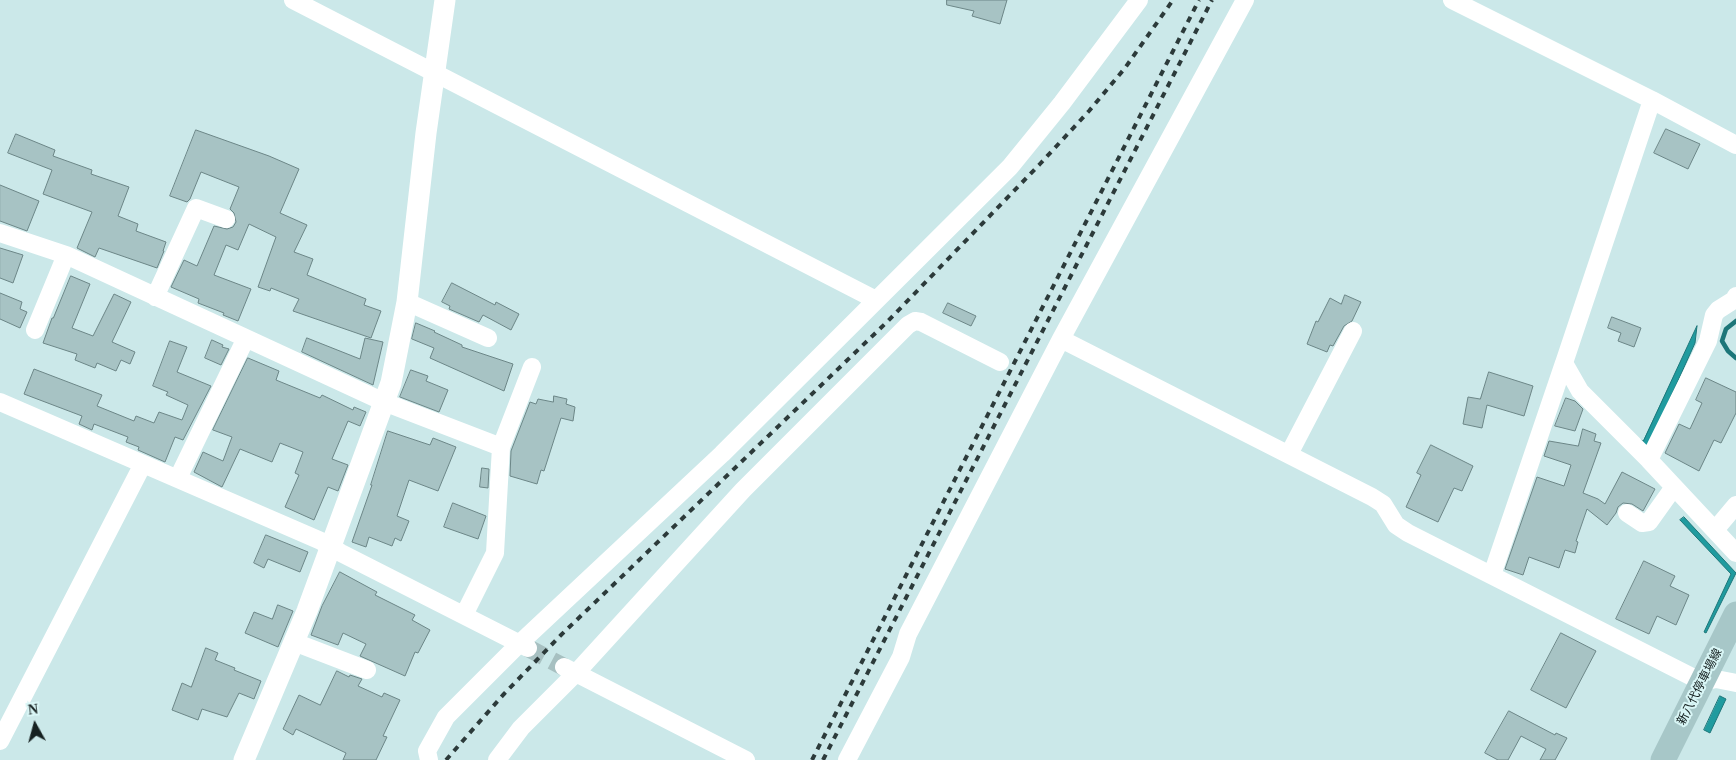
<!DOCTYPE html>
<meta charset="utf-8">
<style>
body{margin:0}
#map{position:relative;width:1736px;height:760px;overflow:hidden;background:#cbe8e9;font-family:"Times New Roman",serif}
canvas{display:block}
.north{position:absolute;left:10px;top:700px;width:50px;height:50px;-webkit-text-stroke:4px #d9f6f6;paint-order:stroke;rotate:353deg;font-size:14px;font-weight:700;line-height:20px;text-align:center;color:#162121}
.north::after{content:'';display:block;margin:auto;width:18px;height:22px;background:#162121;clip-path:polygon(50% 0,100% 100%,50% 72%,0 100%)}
</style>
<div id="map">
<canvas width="1736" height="760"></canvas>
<div class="north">N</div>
</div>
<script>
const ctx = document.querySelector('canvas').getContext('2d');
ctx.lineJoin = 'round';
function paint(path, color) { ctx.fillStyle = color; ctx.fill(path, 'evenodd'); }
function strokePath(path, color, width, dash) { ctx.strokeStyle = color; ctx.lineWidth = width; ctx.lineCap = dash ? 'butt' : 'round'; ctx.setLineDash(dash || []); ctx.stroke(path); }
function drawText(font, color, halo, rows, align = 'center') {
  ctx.font = font + ' "Times New Roman","Noto Sans JP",serif'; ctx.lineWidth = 4; ctx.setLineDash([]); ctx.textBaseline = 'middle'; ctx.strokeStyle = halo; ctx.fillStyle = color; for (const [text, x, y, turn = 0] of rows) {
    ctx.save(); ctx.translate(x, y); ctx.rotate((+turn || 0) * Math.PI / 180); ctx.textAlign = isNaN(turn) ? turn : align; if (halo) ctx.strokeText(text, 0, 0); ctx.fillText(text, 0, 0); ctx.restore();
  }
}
const water = new Path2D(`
 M1697 326 1695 343 1648 447 1631 436 1643 441Z
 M1684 517 1736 573 1706 633 1704 632 1731 574 1680 520Z
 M1720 696 1726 699 1710 733 1704 730Z`);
const stream = new Path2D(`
 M1736 321 1726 329 1722 341 1728 351 1736 358`);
const building = new Path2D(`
 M947 0H1007L1000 24 972 16 974 11 947 5Z
 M1666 129 1700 144 1688 169 1654 153Z
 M196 130 269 156 299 169 280 213 307 225 294 252 313 259 307 275 366 299 364 305 381 311 371 338 293 311 299 299 271 288 270 291 258 287 276 237 249 224 238 250 226 245 214 275 251 289 238 321 223 315 224 313 198 303 199 299 171 287 184 260 197 266 214 226 227 229 233 227 236 222 234 213 230 209 239 187 201 172 190 199 187 202 170 196Z
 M16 134 55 150 53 156 92 170 91 174 129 187 118 216 138 224 136 231 166 242 163 251H164L157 268 99 248 95 257 77 248 92 212 43 194 52 170 8 153Z
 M0 185 39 201 27 231 0 221Z
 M0 248 23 255 13 283 0 278Z
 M71 276 90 284 72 328 93 336 114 294 131 302 112 342 135 352 130 364 121 360 116 371 97 363 95 368 75 360 77 354 43 343 52 318H53Z
 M452 283 495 305 496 302 519 314 511 330 483 315 479 322 449 309 450 306 442 302Z
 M0 293 22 302 20 309 27 312 20 328 0 319Z
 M1345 295 1361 302 1352 321 1344 326 1333 346 1330 345 1327 352 1307 344 1316 321 1318 322 1330 298 1341 304Z
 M948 303 976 316 971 326 943 313Z
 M1612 317 1641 328 1634 347 1618 341 1621 333 1608 328Z
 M416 323 435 331 434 332 462 345V347L513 364 504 391 430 358 434 348 412 339Z
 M307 338 360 359 365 338 383 342 373 385 302 352Z
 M212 340 223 345 222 347 229 349 221 365 205 358Z
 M170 341 187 347 177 372 211 386 183 440 175 437 165 462 138 450 139 447 126 442 128 437 94 424 92 430 79 424 82 416 24 394 34 369 102 395 97 406 134 421 136 416 154 423 159 412 182 420 188 405 166 395 168 392 153 386Z
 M248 358 279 371 276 380 320 398 322 395 353 410 354 407 366 412 360 426 348 421 332 459 348 465 338 491 328 487 314 520 285 507 299 475 295 473 303 452 280 443 272 462 240 449 222 487 194 472 203 452 223 461 232 437 213 430Z
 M411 370 428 376 426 381 448 390 439 412 400 397Z
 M1489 372 1533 386 1524 416 1487 405 1482 428 1463 424 1468 397 1480 399Z
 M1706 378 1736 392V413L1721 443 1714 440 1699 471 1665 453 1679 424 1690 429 1702 403 1696 400Z
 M554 396 567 399 566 404 575 407 573 421 561 418 544 471 541 470 537 484 510 476 511 451 530 402 536 404 538 399 553 402Z
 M1566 398 1575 401 1583 409 1575 431 1555 426Z
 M1583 429 1596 434 1594 441 1601 443 1583 493 1598 499 1605 504 1622 472 1655 489 1643 511 1632 504 1623 503 1618 507 1616 513 1607 525 1587 509 1576 541 1578 542 1575 553 1565 550 1559 568 1529 557 1523 575 1505 569 1537 477 1564 486 1571 465 1544 456 1549 441 1578 446Z
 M388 431 430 445 433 438 456 447 438 491 409 480 397 516 409 521 401 541 395 538 392 546 369 537 366 547 352 542 372 485H371Z
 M1431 445 1473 466 1462 491 1454 488 1438 522 1406 507 1421 475 1417 473Z
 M482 468 489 469 488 488 480 487Z
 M453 503 486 516 478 539 444 527Z
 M266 535 308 552 300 572 268 559 264 568 254 563Z
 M1644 561 1675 576 1670 586 1689 595 1676 625 1657 616 1649 634 1616 619Z
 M340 572 377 592 375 595 415 615 412 620 430 630 418 653 415 652 405 676 360 656 366 644 343 633 338 645 311 635 322 606Z
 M278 605 293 611 278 647 245 633 254 612 272 619Z
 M1561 633 1596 651 1566 708 1531 690Z
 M206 648 218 653 215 660 235 668 234 670 261 681 254 699 239 693 227 717 202 709 198 720 172 710 182 683 191 687Z
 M337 671 349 677 350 675 362 679 358 686 382 697 384 693 400 700 383 736 387 737 376 760H343L346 753 296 729 293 735 283 729 299 695 320 705Z
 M1509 711 1555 735 1556 733 1567 738 1555 760H1540L1546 749 1521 736 1508 760H1498L1485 753Z`);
const minorTunnel = new Path2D(`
 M528 648 564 667`);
const minor = new Path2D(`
 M293 0 876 300
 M1452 0 1652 100 1736 145
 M1652 100 1564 363 1580 391 1649 460 1736 553
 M0 233 66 255 384 402 501 447
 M155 297 196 208 226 219
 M407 302 488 338
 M35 330 66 255
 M1061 339 1372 497 1383 504 1396 525 1408 533 1702 682 1716 679 1736 683
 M0 402 321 541 341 553 528 648
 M1289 454 1353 331
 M1649 460 1708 341 1714 315 1718 310 1734 300 1736 296
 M178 478 246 338
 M1627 513 1642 523 1649 522 1674 487
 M1715 530 1736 505
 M1492 575 1564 363
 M464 615 495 553 501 447 532 367
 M294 642 367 670
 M564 667 746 760
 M0 741 143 464
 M429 760 427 751 446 717 519 644 722 454 1010 167 1062 103 1139 0
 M497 760 521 728 576 673 743 490 908 325 915 321 921 322 1000 362
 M847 760 901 657 908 634 1061 339 1245 0`);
const tertiary = new Path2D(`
 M244 760 307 611 391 383 407 302 426 133 445 0`);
const secondary = new Path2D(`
 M1663 760 1736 614`);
const rail = new Path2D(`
 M446 760 503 695 561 635 888 321 1039 165 1089 111 1125 68 1173 0
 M812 760 1199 0
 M823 760 1212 0`);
const streetNames = [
 ["新八代停車場線",1700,687,-63]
];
paint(water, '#209b9f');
strokePath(water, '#1d7679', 1);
strokePath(stream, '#1d7679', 4.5);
paint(building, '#a7c3c4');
strokePath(building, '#6c8687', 1);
strokePath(minorTunnel, '#a7c0c1', 18, [18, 9]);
strokePath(minor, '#fff', 18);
strokePath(tertiary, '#fff', 21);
strokePath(secondary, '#a7c7c8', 25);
strokePath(rail, '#2c3a3a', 4, [6, 6]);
drawText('12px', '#162121', '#d9f6f6', streetNames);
</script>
